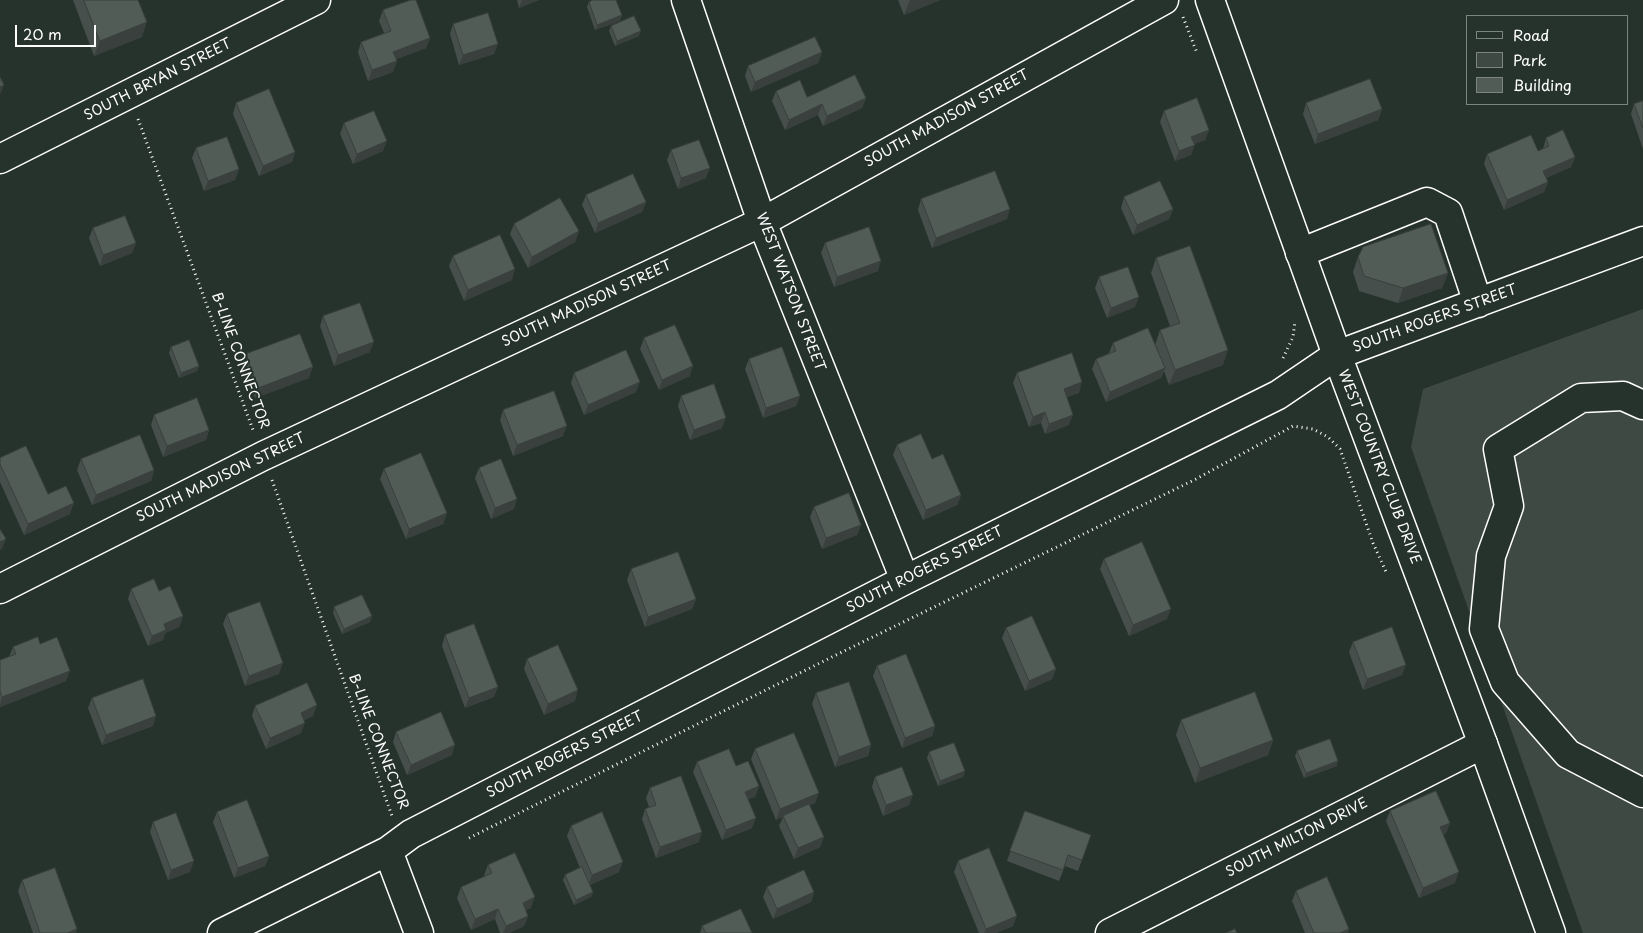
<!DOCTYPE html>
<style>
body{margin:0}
#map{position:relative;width:1643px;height:933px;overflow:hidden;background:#26332d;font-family:"Playpen Sans",sans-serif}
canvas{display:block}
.legend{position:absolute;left:1466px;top:15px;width:162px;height:90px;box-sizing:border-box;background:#26332d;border:1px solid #7d8581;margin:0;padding:6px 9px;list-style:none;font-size:15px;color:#fff}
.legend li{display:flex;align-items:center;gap:10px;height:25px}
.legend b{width:25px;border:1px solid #7d8581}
.scale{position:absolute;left:15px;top:25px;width:81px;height:22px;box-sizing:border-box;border:2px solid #fff;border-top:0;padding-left:6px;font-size:15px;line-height:18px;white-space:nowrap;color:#fff;-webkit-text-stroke:4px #26332d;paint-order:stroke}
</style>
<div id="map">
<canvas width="1643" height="933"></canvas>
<ul class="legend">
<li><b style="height:6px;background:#26332d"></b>Road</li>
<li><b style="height:14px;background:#3e4944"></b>Park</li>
<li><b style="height:14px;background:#515c57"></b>Building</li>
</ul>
<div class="scale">20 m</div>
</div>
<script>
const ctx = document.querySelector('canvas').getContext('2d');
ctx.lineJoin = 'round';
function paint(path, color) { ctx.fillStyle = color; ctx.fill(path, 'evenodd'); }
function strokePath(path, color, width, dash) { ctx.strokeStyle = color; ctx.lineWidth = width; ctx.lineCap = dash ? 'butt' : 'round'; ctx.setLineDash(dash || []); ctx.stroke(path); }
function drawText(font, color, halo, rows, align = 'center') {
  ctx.font = font + ' "Playpen Sans",sans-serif'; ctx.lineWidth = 4; ctx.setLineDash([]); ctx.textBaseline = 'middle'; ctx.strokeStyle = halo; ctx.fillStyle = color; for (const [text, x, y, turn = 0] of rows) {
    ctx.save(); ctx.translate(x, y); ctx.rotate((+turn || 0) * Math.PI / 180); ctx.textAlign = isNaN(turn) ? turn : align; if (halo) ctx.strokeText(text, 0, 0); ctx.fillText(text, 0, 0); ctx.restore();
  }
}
const green = new Path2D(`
 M1643 309V933H1583L1411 447 1423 389Z`);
const path = new Path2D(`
 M1183 17 1197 53
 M138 119 253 430
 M1283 358 1293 337 1295 321
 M272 480 392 816
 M469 838 840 653 1196 479 1293 426 1313 429 1328 437 1340 449 1373 543 1387 574`);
const minor = new Path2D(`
 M686 0 762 222 905 580
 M0 159 316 0
 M1300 253 1427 202 1448 213 1478 303
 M1643 405 1623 396 1581 398 1498 449 1509 506 1491 556 1484 629 1505 682 1568 754 1643 793
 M0 589 263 456 762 222 1164 0
 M388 851 419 933
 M222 933 388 851 411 834 905 580 1278 395 1337 355 1643 241
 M1110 933 1483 744`);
const major = new Path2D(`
 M1210 0 1337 355 1483 744 1551 933`);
const wall = new Path2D(`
 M73 0H138L142 37 94 56Z
 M517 0H539L519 8Z
 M898 0H940L904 15Z
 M589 2 622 15 620 21 595 30 587 7Z
 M383 10 430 38 426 48 396 59 397 61 393 72 368 81 358 52 361 42 384 33 379 21Z
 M453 24 494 54 459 65 450 34Z
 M611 26 639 36 615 46 609 31Z
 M822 52 818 63 751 92 745 76 748 66Z
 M776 91 807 97 866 98 862 108 823 126 818 115 785 130 772 101Z
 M1643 101V149L1631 114 1634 104Z
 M236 103 295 152 292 162 259 176 233 114Z
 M1306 103 1382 109 1378 120 1315 144 1303 114Z
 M1164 111 1209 130 1205 140 1194 144 1191 155 1175 161 1160 122Z
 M344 123 383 151 353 164 340 134Z
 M1546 138 1575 157 1571 167 1546 178 1548 182 1544 192 1504 210 1484 164 1487 154 1538 151 1543 149Z
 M196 148 239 169 235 180 204 191 192 158Z
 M671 150 706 178 678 189 667 160Z
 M586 195 646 202 642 212 595 233 582 205Z
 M1124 197 1173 209 1169 219 1133 235 1121 208Z
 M921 199 1007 219 932 248 918 210Z
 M514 224 579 231 575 242 528 268 510 234Z
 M93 228 136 243 132 253 100 266 89 238Z
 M825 243 878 271 834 287 821 253Z
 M453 256 512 280 464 301 449 266Z
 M1358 257 1448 273 1442 288 1398 303 1359 291 1353 272Z
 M1156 258 1223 365 1169 385 1164 371 1161 378 1106 402 1092 369 1096 359 1109 353 1113 343 1155 345 1160 330 1170 326 1151 273Z
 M1099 277 1135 307 1107 318 1095 288Z
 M323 316 370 352 334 366 320 326Z
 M644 338 690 376 659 390 640 349Z
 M171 347 199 366 197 371 179 378 169 353Z
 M246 354 309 378 255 398 242 364Z
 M749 359 800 396 796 406 763 418 745 369Z
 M574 373 636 392 584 415 571 383Z
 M1017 373 1079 393 1067 397 1069 425 1045 434 1041 423 1029 427 1013 383Z
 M681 396 722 428 690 440 678 406Z
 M503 410 563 436 513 456 500 420Z
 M154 415 209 430 206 440 163 457 151 425Z
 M897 445 932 459 961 495 957 505 923 520 893 455Z
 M0 458 48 494 70 514 24 535 0 482Z
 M81 459 154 470 151 481 92 505 77 470Z
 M479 468 514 509 491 519 475 478Z
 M384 469 447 513 443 524 406 539 380 479Z
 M814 507 861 525 857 535 822 549 810 517Z
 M1104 559 1167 619 1129 636 1100 569Z
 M631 569 696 599 692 609 645 627 627 580Z
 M131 589 159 591 183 616 179 627 165 633 163 640 148 646 128 599Z
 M334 607 372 616 370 622 342 634 333 613Z
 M227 614 279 674 245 686 223 624Z
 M1006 628 1056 669 1052 679 1025 691 1002 638Z
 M445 635 494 697 465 708 442 646Z
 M1353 642 1402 675 1363 690 1349 652Z
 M40 644 66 681 0 707V660L9 657 13 647Z
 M527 659 575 701 544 715 524 669Z
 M877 666 935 726 932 736 902 748 873 676Z
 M816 693 871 745 868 756 835 767 812 704Z
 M92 698 153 726 102 745 88 708Z
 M255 706 313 716 304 720 301 733 266 749 252 716Z
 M1181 720 1273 740 1268 755 1195 783 1176 735Z
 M396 732 452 755 407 775 393 742Z
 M755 749 815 803 810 805 824 837 820 847 794 859 779 826 783 817 776 820 751 759Z
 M1297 751 1337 766 1304 778 1295 756Z
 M929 752 965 771 963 777 938 786 927 758Z
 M697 762 736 766 759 786 755 797 748 799 752 828 722 840 693 772Z
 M875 777 909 805 883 816 872 787Z
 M650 788 699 842 656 858 642 819 645 809 649 807 646 798Z
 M1025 811 1091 835 1078 871 1065 866 1059 881 1007 861Z
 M1390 811 1450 823 1446 833 1443 835 1455 883 1419 898 1386 821Z
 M217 812 269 856 265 866 234 878 213 822Z
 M153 822 190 872 168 880 150 832Z
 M571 826 619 872 590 885 593 892 591 897 574 905 563 880 565 875 580 868 567 836Z
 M958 861 1013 926 996 933H979L954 872Z
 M488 865 531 908 526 910 528 916 524 926 509 933H500L495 919 471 930 457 898 461 887 485 877 484 875Z
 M22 880 76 933H33L18 891Z
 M767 887 814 892 811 902 773 919 763 897Z
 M1296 891 1348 933H1305L1292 901Z
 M702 926 752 933H700Z`);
const shadedWall = new Path2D(`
 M522 0H539L519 8Z
 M910 0H940L904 15Z
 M622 15 620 21 595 30 597 25Z
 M147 22 142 37 94 56 100 41Z
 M641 31 639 36 615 46 617 41Z
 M430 38 426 48 389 62 393 52Z
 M498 44 494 54 459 65 463 55Z
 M822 52 818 63 751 92 755 82Z
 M397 61 393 72 368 81 372 70Z
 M4 85 0 95V87Z
 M866 98 862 108 823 126 827 116Z
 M822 104 818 115 785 130 789 120Z
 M1382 109 1378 120 1315 144 1318 134Z
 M1209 130 1205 140 1188 147 1191 137Z
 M387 141 383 151 353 164 357 154Z
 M1195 145 1191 155 1175 161 1179 151Z
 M295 152 292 162 259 176 263 166Z
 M1575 157 1571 167 1539 181 1543 171Z
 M710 168 706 178 678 189 681 178Z
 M239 169 235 180 204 191 208 181Z
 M1548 182 1544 192 1504 210 1507 200Z
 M646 202 642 212 595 233 598 223Z
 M1010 209 1007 219 932 248 936 238Z
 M1173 209 1169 219 1133 235 1137 225Z
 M579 231 575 242 528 268 532 257Z
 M136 243 132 253 100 266 103 255Z
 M881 261 878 271 834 287 837 277Z
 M515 269 512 280 464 301 468 290Z
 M1448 273 1442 288 1398 303 1403 288Z
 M1139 297 1135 307 1107 318 1111 308Z
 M374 342 370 352 334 366 338 355Z
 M1228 350 1223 365 1169 385 1175 370Z
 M199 366 197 371 179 378 181 373Z
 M693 366 690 376 659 390 662 380Z
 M313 367 309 378 255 398 258 388Z
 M1165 368 1161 378 1106 402 1110 392Z
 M640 382 636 392 584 415 588 405Z
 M1082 382 1079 393 1060 399 1064 389Z
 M800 396 796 406 763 418 766 408Z
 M1045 412 1041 423 1029 427 1033 417Z
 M1073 415 1069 425 1045 434 1049 424Z
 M726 418 722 428 690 440 694 430Z
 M567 426 563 436 513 456 517 445Z
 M209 430 206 440 163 457 167 446Z
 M154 470 151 481 92 505 96 495Z
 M961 495 957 505 923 520 926 510Z
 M517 499 514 509 491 519 495 508Z
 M74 503 70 514 24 535 28 524Z
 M447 513 443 524 406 539 409 529Z
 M861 525 857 535 822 549 826 538Z
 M6 539 2 549 0 550V542Z
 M696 599 692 609 645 627 648 617Z
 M1171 609 1167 619 1129 636 1133 625Z
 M183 616 179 627 165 633 163 640 148 646 152 636 164 624Z
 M372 616 370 622 342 634 344 629Z
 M283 663 279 674 245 686 249 676Z
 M1406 665 1402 675 1363 690 1367 679Z
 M1056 669 1052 679 1025 691 1029 681Z
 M70 671 66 681 0 707V704L2 697Z
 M498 687 494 697 465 708 469 698Z
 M578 690 575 701 544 715 548 704Z
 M317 705 313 716 297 723 301 713Z
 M156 716 153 726 102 745 106 735Z
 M305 723 301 733 266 749 270 738Z
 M935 726 932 736 902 748 905 738Z
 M1273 740 1268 755 1195 783 1200 768Z
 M455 745 452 755 407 775 411 765Z
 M871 745 868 756 835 767 839 757Z
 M1338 761 1337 766 1304 778 1306 773Z
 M965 771 963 777 938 786 940 781Z
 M759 786 755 797 741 802 745 792Z
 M819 793 815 803 776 820 780 809Z
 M913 795 909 805 883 816 886 805Z
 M756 818 752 828 722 840 726 830Z
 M1450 823 1446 833 1436 838 1440 827Z
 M702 832 699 842 656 858 660 847Z
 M824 837 820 847 794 859 798 848Z
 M269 856 265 866 234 878 238 868Z
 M194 861 190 872 168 880 171 870Z
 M623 862 619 872 588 886 592 875Z
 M1459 872 1455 883 1419 898 1423 888Z
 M593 892 591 897 574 905 576 900Z
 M814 892 811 902 773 919 777 909Z
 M535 897 531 908 519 913 523 903Z
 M498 909 495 919 471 930 475 919Z
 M528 916 524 926 509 933H503L506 926Z
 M1017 916 1013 926 996 933H984L986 929Z
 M77 929 76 933H67Z
 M1349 929 1348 933H1340Z`);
const building = new Path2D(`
 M84 0H138L147 22 100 41Z
 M411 0H416L430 38 393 52 397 61 372 70 361 42 391 31 383 10Z
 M593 0H616L622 15 597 25 589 2Z
 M488 13 498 44 463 55 453 24Z
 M634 16 641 31 617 41 611 26Z
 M815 37 822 52 755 82 748 66Z
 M855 75 866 98 827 116 822 104 789 120 776 91 800 80 807 97Z
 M0 77 4 85 0 87Z
 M1370 79 1382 109 1318 134 1306 103Z
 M269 89 295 152 263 166 236 103Z
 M1197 98 1209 130 1191 137 1195 145 1179 151 1164 111Z
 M1643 101V128L1634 104Z
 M374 111 387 141 357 154 344 123Z
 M1563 130 1575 157 1543 171 1548 182 1507 200 1487 154 1531 135 1538 151 1549 146 1546 138Z
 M227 137 239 169 208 181 196 148Z
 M699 140 710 168 681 178 671 150Z
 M995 171 1010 209 936 238 921 199Z
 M633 174 646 202 598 223 586 195Z
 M1160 181 1173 209 1137 225 1124 197Z
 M560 198 579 231 532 257 514 224Z
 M125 216 136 243 103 255 93 228Z
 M1431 224 1448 273 1403 288 1364 276 1358 257 1363 247Z
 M869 227 881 261 837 277 825 243Z
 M500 235 515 269 468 290 453 256Z
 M1190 246 1228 350 1175 370 1160 330 1180 323 1156 258Z
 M1128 267 1139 297 1111 308 1099 277Z
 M360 303 374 342 338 355 323 316Z
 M675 325 693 366 662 380 644 338Z
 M1148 328 1165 368 1110 392 1096 359 1116 351 1113 343Z
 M300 334 313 367 258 388 246 354Z
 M189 340 199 366 181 373 171 347Z
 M782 347 800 396 766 408 749 359Z
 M626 350 640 382 588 405 574 373Z
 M1072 353 1082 382 1064 389 1073 415 1049 424 1045 412 1033 417 1017 373Z
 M714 384 726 418 694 430 681 396Z
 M554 391 567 426 517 445 503 410Z
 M197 398 209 430 167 446 154 415Z
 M921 434 932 459 943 454 961 495 926 510 897 445Z
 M140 435 154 470 96 495 81 459Z
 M26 446 48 494 66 486 74 503 28 524 0 464V458Z
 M421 453 447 513 409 529 384 469Z
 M501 459 517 499 495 508 479 468Z
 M849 493 861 525 826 538 814 507Z
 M0 529 6 539 0 542Z
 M1142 542 1171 609 1133 625 1104 559Z
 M678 552 696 599 648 617 631 569Z
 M154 579 159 591 170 586 183 616 164 624 166 630 152 636 131 589Z
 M362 595 372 616 344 629 334 607Z
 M260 602 283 663 249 676 227 614Z
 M1032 616 1056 669 1029 681 1006 628Z
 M474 624 498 687 469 698 445 635Z
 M1392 627 1406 665 1367 679 1353 642Z
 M38 637 40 644 57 637 70 671 2 697 0 691V660L16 654 13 647Z
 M558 645 578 690 548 704 527 659Z
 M906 654 935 726 905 738 877 666Z
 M143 679 156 716 106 735 92 698Z
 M849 682 871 745 839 757 816 693Z
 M307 683 317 705 301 713 305 723 270 738 255 706Z
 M1255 692 1273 740 1200 768 1181 720Z
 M441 712 455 745 411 765 396 732Z
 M794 733 819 793 780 809 755 749Z
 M1330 739 1338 761 1306 773 1297 751Z
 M954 743 965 771 940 781 929 752Z
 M729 749 736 766 748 761 759 786 745 792 756 818 726 830 697 762Z
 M902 767 913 795 886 805 875 777Z
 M681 776 702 832 660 847 645 809 656 805 650 788Z
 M1436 791 1450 823 1440 827 1459 872 1423 888 1390 811Z
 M247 800 269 856 238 868 217 812Z
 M809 804 824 837 798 848 783 816Z
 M1025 811 1091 835 1082 860 1068 855 1063 870 1010 851Z
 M602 812 623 862 592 875 571 826Z
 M176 813 194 861 171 870 153 822Z
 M989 848 1017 916 986 929 958 861Z
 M515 853 535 897 523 903 528 916 506 926 498 909 475 919 461 887 492 873 488 865Z
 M582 867 593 892 576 900 565 875Z
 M55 868 77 929 67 933H40L22 880Z
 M804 870 814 892 777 909 767 887Z
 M1327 877 1349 929 1340 933H1314L1296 891Z
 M741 909 752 933H706L702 926Z
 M1235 929 1237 933H1226Z`);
const streetNames = [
 ["SOUTH BRYAN STREET",158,80,-27],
 ["SOUTH MADISON STREET",947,119,-29],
 ["WEST WATSON STREET",790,292,69],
 ["SOUTH MADISON STREET",587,304,-25],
 ["SOUTH ROGERS STREET",1435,319,-20],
 ["B-LINE CONNECTOR",240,361,70],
 ["WEST COUNTRY CLUB DRIVE",1379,467,69],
 ["SOUTH MADISON STREET",221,478,-26],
 ["SOUTH ROGERS STREET",925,570,-27],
 ["B-LINE CONNECTOR",378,742,69],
 ["SOUTH ROGERS STREET",565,755,-27],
 ["SOUTH MILTON DRIVE",1297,838,-27]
];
paint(green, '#3e4944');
strokePath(minor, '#fff', 31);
strokePath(major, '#fff', 31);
strokePath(path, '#fff', 3, [1, 4]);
strokePath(minor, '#26332d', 28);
strokePath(major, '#26332d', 28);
paint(wall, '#464f4b');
paint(shadedWall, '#39403d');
paint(building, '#515c57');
strokePath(building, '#39403d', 1);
drawText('14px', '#fff', '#26332d', streetNames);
</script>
